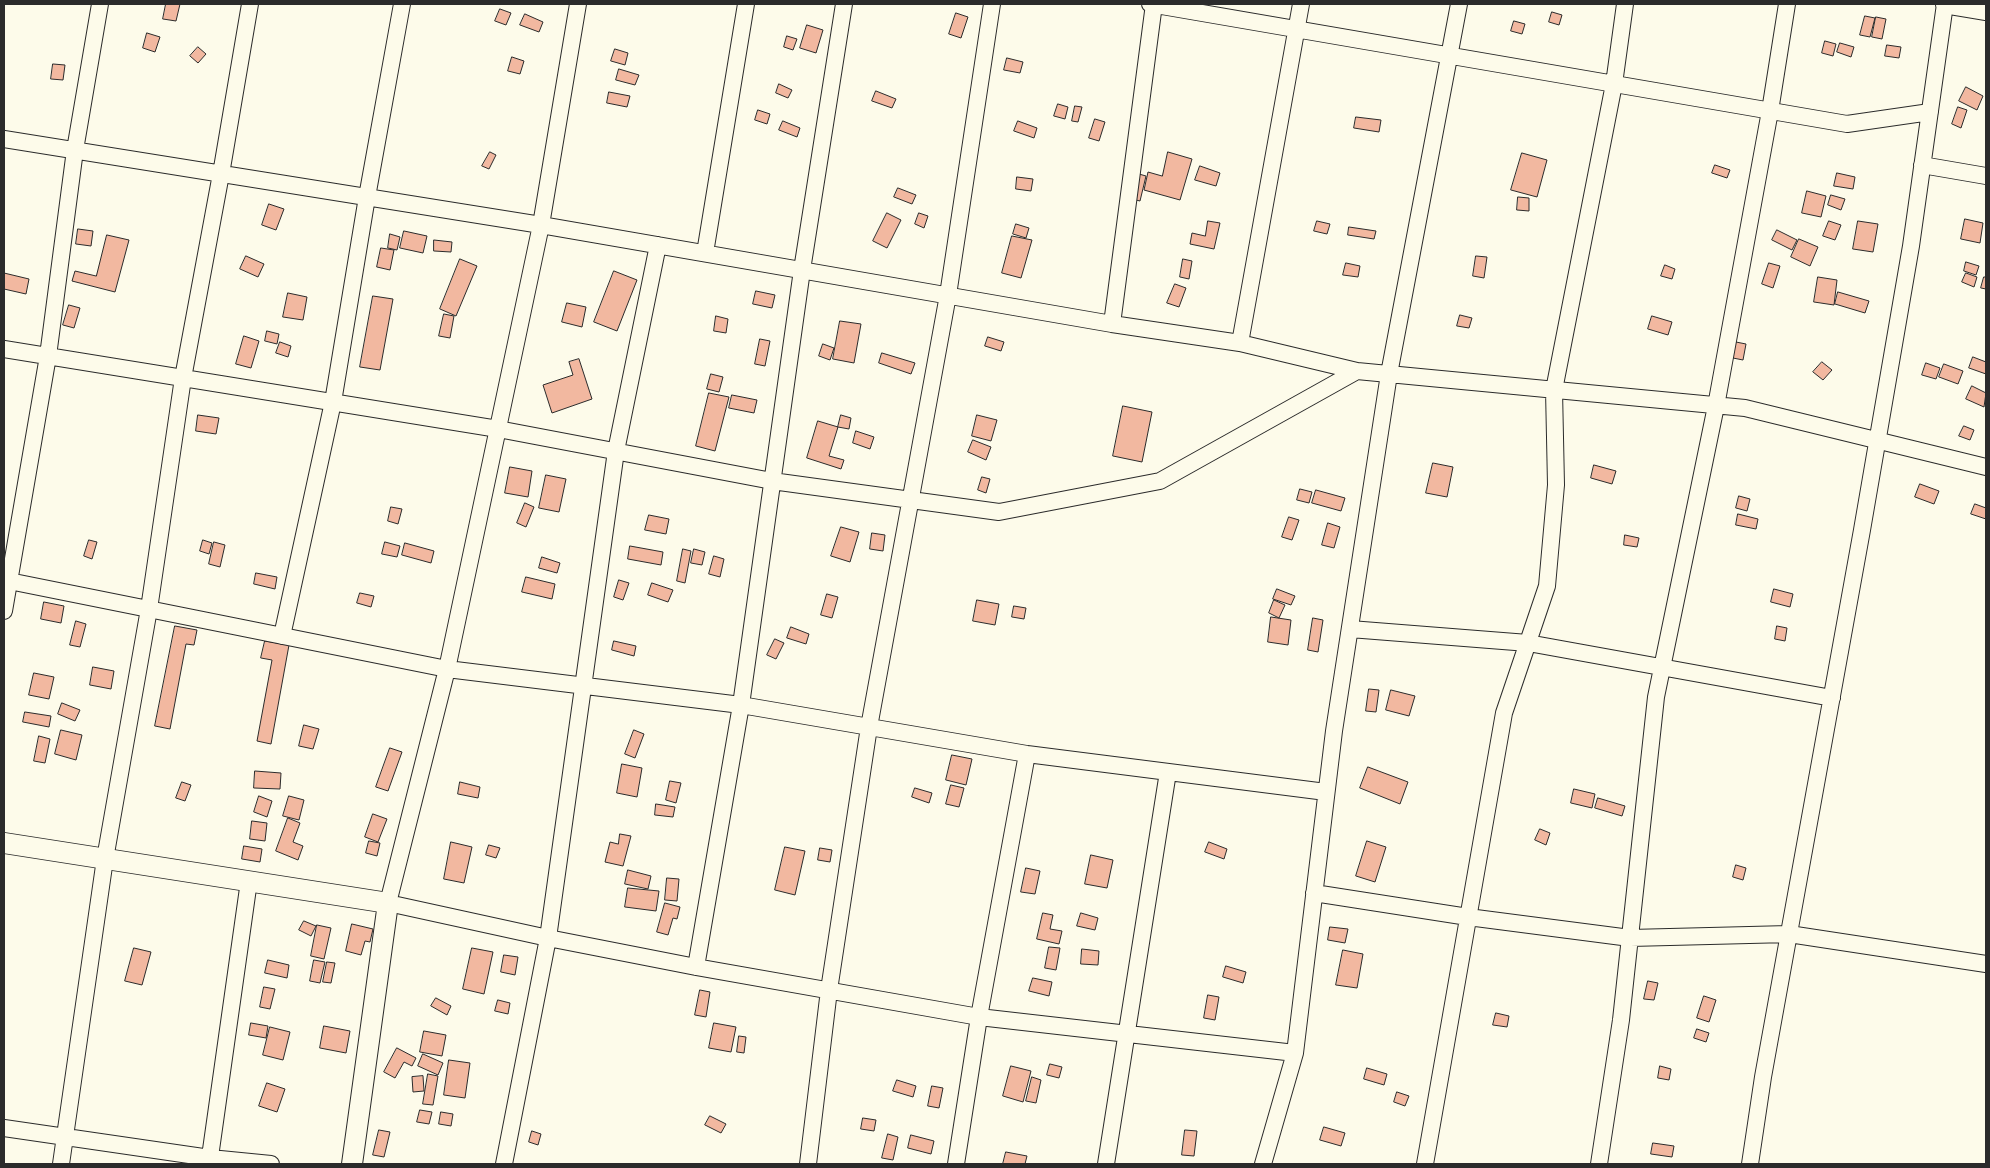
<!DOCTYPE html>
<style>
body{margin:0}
#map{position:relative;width:1990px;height:1168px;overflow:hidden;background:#fdfbea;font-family:Raleway,sans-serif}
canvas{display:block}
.frame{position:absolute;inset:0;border:5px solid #2b2b2b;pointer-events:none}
</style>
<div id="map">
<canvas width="1990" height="1168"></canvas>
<div class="frame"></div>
</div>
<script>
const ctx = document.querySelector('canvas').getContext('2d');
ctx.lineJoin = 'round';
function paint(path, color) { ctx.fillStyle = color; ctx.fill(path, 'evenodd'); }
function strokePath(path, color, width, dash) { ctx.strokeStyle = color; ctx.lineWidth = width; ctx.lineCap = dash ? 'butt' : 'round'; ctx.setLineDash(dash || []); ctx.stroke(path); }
const building = new Path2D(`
 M166 4H180L176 21 163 19Z
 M500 9 511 13 506 25 495 21Z
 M1552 12 1562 15 1559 25 1549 22Z
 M956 13 968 17 961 38 949 34Z
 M525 14 543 22 539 32 520 25Z
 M1865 16 1875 18 1870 37 1860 35Z
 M1876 17 1886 19 1882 39 1872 37Z
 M1514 21 1525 24 1522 34 1511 31Z
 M807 25 823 30 816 53 800 48Z
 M147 33 160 37 155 52 143 48Z
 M787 36 797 39 793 50 784 47Z
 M1825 41 1836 44 1833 56 1822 53Z
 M1840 43 1854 47 1851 57 1837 52Z
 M1887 45 1901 47 1899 58 1885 56Z
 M198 47 206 54 198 63 190 56Z
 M615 49 628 53 625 65 611 61Z
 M512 57 524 61 520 74 508 71Z
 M1007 58 1023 62 1020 73 1004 70Z
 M53 64 65 65 63 80 51 79Z
 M619 69 639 75 635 85 616 80Z
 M779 84 792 90 788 98 776 93Z
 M1966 87 1983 96 1977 110 1959 101Z
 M876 91 896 99 892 108 872 101Z
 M609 92 630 96 627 107 607 103Z
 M1058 104 1068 107 1065 119 1054 116Z
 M1075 106 1082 107 1078 122 1072 121Z
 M1958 107 1967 110 1961 128 1952 124Z
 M758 110 770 114 767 124 755 120Z
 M1356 117 1381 120 1379 132 1354 128Z
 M1095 119 1105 122 1099 141 1089 138Z
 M783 121 800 128 797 137 779 130Z
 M1018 121 1037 128 1034 138 1014 131Z
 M490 152 496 155 489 169 482 166Z
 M1168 152 1192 159 1180 200 1144 190 1148 172 1162 176Z
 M1522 153 1547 160 1537 197 1511 190Z
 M1715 165 1730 170 1727 178 1712 173Z
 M1200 166 1220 173 1216 186 1195 180Z
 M1837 173 1855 177 1853 189 1834 186Z
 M1139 174 1146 176 1140 201 1132 199Z
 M1017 177 1033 179 1031 191 1016 189Z
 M898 188 916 195 912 204 894 197Z
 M1807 191 1826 196 1821 217 1802 213Z
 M1831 195 1845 199 1841 210 1828 205Z
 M1518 197 1529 198V211L1517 210Z
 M269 204 284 209 276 230 262 225Z
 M887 213 901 220 887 248 873 241Z
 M919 213 928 216 924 228 915 224Z
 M1965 219 1983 223 1980 243 1961 239Z
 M1208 221 1220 223 1214 249 1190 244 1192 233 1205 236Z
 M1317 221 1330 224 1327 234 1314 231Z
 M1829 221 1841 225 1835 240 1823 236Z
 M1858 221 1878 224 1873 252 1853 249Z
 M1016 224 1029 228 1026 238 1013 234Z
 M1349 227 1376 231 1374 239 1348 235Z
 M78 229 93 231 91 246 76 244Z
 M1777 230 1797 240 1792 250 1772 240Z
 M404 231 427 236 423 253 400 248Z
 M390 234 400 237 397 250 388 248Z
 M107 235 129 240 115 292 72 281 75 271 96 276Z
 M1012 236 1032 240 1021 278 1002 273Z
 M1799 239 1818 247 1810 266 1791 257Z
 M434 240 452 242 451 252 434 251Z
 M381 248 394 250 390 270 377 267Z
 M246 256 264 264 258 277 240 269Z
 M1476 256 1487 257 1484 278 1473 276Z
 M460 259 477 266 456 316 440 309Z
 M1183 259 1192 261 1189 279 1180 277Z
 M1966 262 1979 266 1976 275 1964 271Z
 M1346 263 1360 266 1358 277 1343 275Z
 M1769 263 1780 266 1773 288 1762 284Z
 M1665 265 1675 269 1672 279 1661 276Z
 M614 271 637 280 617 331 594 322Z
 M4 273 29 279 26 294 4 289Z
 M1966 273 1977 277 1974 287 1962 282Z
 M1818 277 1837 280 1834 305 1814 302Z
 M1984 277H1986V289L1981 288Z
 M1175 284 1186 288 1179 307 1167 303Z
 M756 291 775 295 772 308 753 304Z
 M1838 292 1869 301 1865 313 1835 304Z
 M288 293 307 297 303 320 283 317Z
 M373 296 393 299 380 370 360 367Z
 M567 303 586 307 582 327 562 322Z
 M69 305 80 308 74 328 63 325Z
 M444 314 454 316 450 338 439 336Z
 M1460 315 1472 318 1469 328 1457 326Z
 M716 316 728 319 726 333 714 331Z
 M1652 316 1672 322 1668 335 1648 329Z
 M840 321 861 324 854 363 833 359Z
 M267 331 279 334 277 344 265 341Z
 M244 336 259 341 251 368 236 364Z
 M988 337 1004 342 1001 351 985 346Z
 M760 339 770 341 765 366 755 364Z
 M280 342 291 346 288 357 276 353Z
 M1736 342 1746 344 1743 360 1733 358Z
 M823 344 834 348 830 360 819 356Z
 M882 353 915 363 911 374 879 363Z
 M1973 357 1986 362V374L1969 368Z
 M579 359 592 399 552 413 543 385 573 375 569 362Z
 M1822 362 1832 370 1823 380 1813 372Z
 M1926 363 1940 368 1936 379 1922 375Z
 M1944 364 1963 371 1958 384 1939 377Z
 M711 374 723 377 719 392 707 389Z
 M1972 386 1986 393 1984 407 1966 399Z
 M709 393 729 397 715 451 696 446Z
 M732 395 757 400 754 413 729 408Z
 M1123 406 1152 412 1142 462 1113 456Z
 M198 415 219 418 216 434 196 431Z
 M841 415 851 418 849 429 838 427Z
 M977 415 997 420 991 441 972 436Z
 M818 421 838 427 829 456 844 460 841 469 807 458Z
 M1964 426 1974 430 1970 440 1959 436Z
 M856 431 874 437 870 449 853 443Z
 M973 440 991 447 986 460 968 452Z
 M1433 463 1453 467 1447 497 1426 493Z
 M1594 465 1616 471 1612 484 1591 478Z
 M510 467 532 471 528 497 505 493Z
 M546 475 566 479 559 512 539 508Z
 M982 477 990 479 986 493 978 490Z
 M1920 484 1939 491 1934 504 1915 497Z
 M1300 489 1312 492 1309 503 1297 500Z
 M1316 490 1345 498 1341 511 1312 503Z
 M1739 496 1750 499 1747 511 1736 508Z
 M525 503 534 507 526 527 517 523Z
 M1975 504 1986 508V519L1971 514Z
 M391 507 402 509 398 524 388 521Z
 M1738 514 1758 519 1756 529 1736 525Z
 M649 515 669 519 666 534 645 530Z
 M1289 517 1299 520 1292 540 1282 537Z
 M1328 523 1340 527 1334 548 1322 545Z
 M841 527 859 532 850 562 831 556Z
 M872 533 885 535 883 551 870 549Z
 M1625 535 1639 538 1637 547 1624 545Z
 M89 540 97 542 92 559 84 556Z
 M203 540 212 543 209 554 200 551Z
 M214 542 225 545 220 567 209 564Z
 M385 542 400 546 397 557 382 554Z
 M405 543 434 551 431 563 402 555Z
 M630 546 663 552 661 565 628 559Z
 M683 549 691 551 685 583 677 581Z
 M694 549 705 552 702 565 691 563Z
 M714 556 724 559 720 577 709 574Z
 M542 557 560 563 557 573 539 568Z
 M256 573 277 577 275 589 254 584Z
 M526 577 555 584 552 599 522 592Z
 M619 580 629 583 623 600 614 597Z
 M652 583 673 590 668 602 648 595Z
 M1277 589 1295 596 1291 605 1273 599Z
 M1774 589 1793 594 1790 607 1771 602Z
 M360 593 374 596 371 607 357 603Z
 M827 594 838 597 832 618 821 615Z
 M977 600 999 604 995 625 973 621Z
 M1274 600 1285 605 1279 618 1269 613Z
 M44 602 64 606 61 623 41 619Z
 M1014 606 1026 608 1024 619 1012 617Z
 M1271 617 1291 620 1288 645 1268 642Z
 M1313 618 1323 620 1318 652 1308 650Z
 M76 621 86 624 80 647 70 645Z
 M175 626 197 630 194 645 186 644 170 729 155 726Z
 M1777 626 1787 628 1785 641 1775 639Z
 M791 627 809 634 806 644 787 638Z
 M775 639 784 643 776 659 767 655Z
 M265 641 289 645 271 744 257 741 272 660 261 658Z
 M614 641 636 646 634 656 612 650Z
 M93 667 114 671 111 689 90 685Z
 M34 673 54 677 49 699 29 695Z
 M1369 689 1379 690 1376 712 1366 711Z
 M1391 690 1415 696 1409 716 1386 710Z
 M62 703 80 710 75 721 58 714Z
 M25 712 51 716 49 727 23 722Z
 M304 725 319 729 313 749 299 746Z
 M61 730 82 735 76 760 55 754Z
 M634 730 644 734 635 758 625 754Z
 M39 736 50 739 45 763 34 761Z
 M390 748 402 752 388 791 376 787Z
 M952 755 972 759 966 785 946 780Z
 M622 764 642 768 637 797 617 793Z
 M1368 767 1408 782 1400 804 1360 788Z
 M255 771 281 773 280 789 254 788Z
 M670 781 681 783 676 803 666 800Z
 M182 782 191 785 185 801 176 798Z
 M460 782 480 787 478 798 458 794Z
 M951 785 964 788 959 807 946 804Z
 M915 788 932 793 929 803 912 797Z
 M1574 789 1595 794 1592 808 1571 803Z
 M259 796 272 801 267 817 254 812Z
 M289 796 304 800 299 820 283 816Z
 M1598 798 1625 806 1622 816 1595 808Z
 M656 804 675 807 673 817 655 815Z
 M373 814 387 819 378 842 365 837Z
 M288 818 300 823 293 842 303 846 298 860 276 851Z
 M252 821 267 823 265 841 250 839Z
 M1540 829 1550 833 1546 845 1535 840Z
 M620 834 631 836 623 866 605 862 610 842 618 844Z
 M369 841 380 843 377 856 366 853Z
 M1367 841 1386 847 1375 882 1356 876Z
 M451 842 472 847 464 883 444 879Z
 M1209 842 1227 849 1224 859 1205 852Z
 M489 845 500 848 496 858 486 855Z
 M244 846 262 849 260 862 242 859Z
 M785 847 805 851 795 895 775 890Z
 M820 848 832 850 830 862 818 860Z
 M1091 855 1113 860 1107 888 1085 884Z
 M1736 865 1746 868 1743 880 1733 877Z
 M1026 868 1040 871 1035 894 1021 892Z
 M628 870 651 876 648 889 625 884Z
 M667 878 679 879 677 901 665 900Z
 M628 888 659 891 656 911 625 907Z
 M665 903 680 907 677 919 673 918 668 935 657 932Z
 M1043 913 1053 915 1050 929 1062 931 1059 944 1037 939Z
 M1081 913 1098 918 1095 930 1077 926Z
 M304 921 316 926 311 936 299 930Z
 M352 924 373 929 370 942 365 941 361 955 346 951Z
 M317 925 331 928 324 959 311 956Z
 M1330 927 1348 929 1345 943 1328 940Z
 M1049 947 1060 948 1056 970 1045 968Z
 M134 948 151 952 142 985 125 981Z
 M472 948 493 952 484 994 463 989Z
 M1082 949 1099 951 1098 965 1081 964Z
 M1343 950 1363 954 1357 988 1336 985Z
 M504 955 518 957 515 975 501 972Z
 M268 960 289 965 287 978 265 973Z
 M314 960 325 962 320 983 310 981Z
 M327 962 335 963 331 983 323 982Z
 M1226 966 1246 972 1243 983 1223 977Z
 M1033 978 1052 982 1049 996 1029 991Z
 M1648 981 1658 983 1654 1000 1644 999Z
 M264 987 275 989 270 1009 260 1007Z
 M700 990 710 992 706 1017 695 1015Z
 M1208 995 1219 997 1215 1020 1204 1018Z
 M1704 996 1716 1000 1709 1022 1697 1018Z
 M436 998 451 1006 447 1015 431 1006Z
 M498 1000 510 1003 508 1014 495 1011Z
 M1496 1013 1509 1016 1507 1027 1493 1025Z
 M251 1023 268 1026 266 1038 249 1035Z
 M714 1023 736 1027 731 1052 709 1048Z
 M324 1026 350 1031 346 1053 320 1048Z
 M270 1027 290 1032 283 1060 263 1055Z
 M1697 1029 1709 1033 1706 1042 1694 1038Z
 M424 1031 446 1035 442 1056 420 1052Z
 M739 1036 746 1037 744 1053 737 1052Z
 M397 1048 416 1058 412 1066 404 1062 395 1078 384 1072Z
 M423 1054 443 1063 438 1075 418 1066Z
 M449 1060 470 1063 465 1098 444 1095Z
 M1050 1064 1062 1067 1059 1078 1047 1075Z
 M1011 1066 1031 1071 1023 1102 1003 1096Z
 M1660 1066 1671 1069 1669 1080 1658 1078Z
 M1367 1068 1387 1074 1384 1085 1364 1079Z
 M428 1074 438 1076 433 1105 423 1104Z
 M423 1076 424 1091 413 1092 412 1077Z
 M1032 1077 1041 1080 1036 1103 1026 1101Z
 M897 1080 916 1086 913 1097 893 1091Z
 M267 1083 285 1089 277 1112 259 1106Z
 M932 1086 943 1088 939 1108 928 1106Z
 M1397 1092 1409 1096 1405 1106 1394 1102Z
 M420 1110 432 1112 429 1124 417 1122Z
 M441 1112 453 1114 451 1126 439 1124Z
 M710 1116 726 1124 721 1133 705 1125Z
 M863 1118 876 1120 874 1131 861 1129Z
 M1324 1127 1345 1133 1341 1146 1320 1140Z
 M379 1130 390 1132 384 1157 373 1155Z
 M1185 1130 1197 1131 1194 1156 1182 1155Z
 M532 1131 541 1134 538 1145 529 1142Z
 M888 1134 898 1137 893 1160 882 1158Z
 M911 1135 934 1141 931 1154 908 1148Z
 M1653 1143 1674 1146 1672 1157 1651 1154Z
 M1006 1152 1027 1156 1025 1164H1003Z`);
const minor = new Path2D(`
 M578 4 541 225 447 669 388 903 548 938 696 967 979 1017 1295 1053
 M1150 4 1847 124 1930 112
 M1944 5 1986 12
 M4 139 541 225 1112 324 1240 343 1357 371 1745 408 1986 467
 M1922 165 1986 176
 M705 253 746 4
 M1112 324 1154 4
 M1240 343 1301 4
 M4 349 498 429 772 481 999 512 1160 481 1357 371
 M4 580 447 669 741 705 1027 754 1326 792
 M4 611 48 356 75 150 100 4
 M1350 629 1528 643 1832 698
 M282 636 333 402 367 197 402 4
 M1314 893 1468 917 1630 938 1789 934 1986 964
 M696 967 741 705 802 270 844 4
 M4 1128 210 1158 271 1164
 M61 1164 105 859 149 609 183 378 221 174 250 4
 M209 1164 249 881
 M504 1164 548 938 616 451 658 245
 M808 1164 829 990 869 727 948 295 992 4
 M956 1164 979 1017 1027 754
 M1106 1164 1168 772
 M1263 1164 1295 1053 1334 731 1389 374 1459 4
 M1425 1164 1504 713 1547 586 1556 485 1554 390 1614 84 1625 4
 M1599 1164 1621 1020 1656 697 1716 406 1770 111 1787 4
 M1750 1164 1763 1077 1862 530 1911 246 1945 4`);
const tertiary = new Path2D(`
 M4 843 388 903 352 1164`);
paint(building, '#f2b8a0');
strokePath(building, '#2b2b2b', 1);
strokePath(minor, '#2b2b2b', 18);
strokePath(tertiary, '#2b2b2b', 22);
strokePath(minor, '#fdfbea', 16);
strokePath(tertiary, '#fdfbea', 20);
</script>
